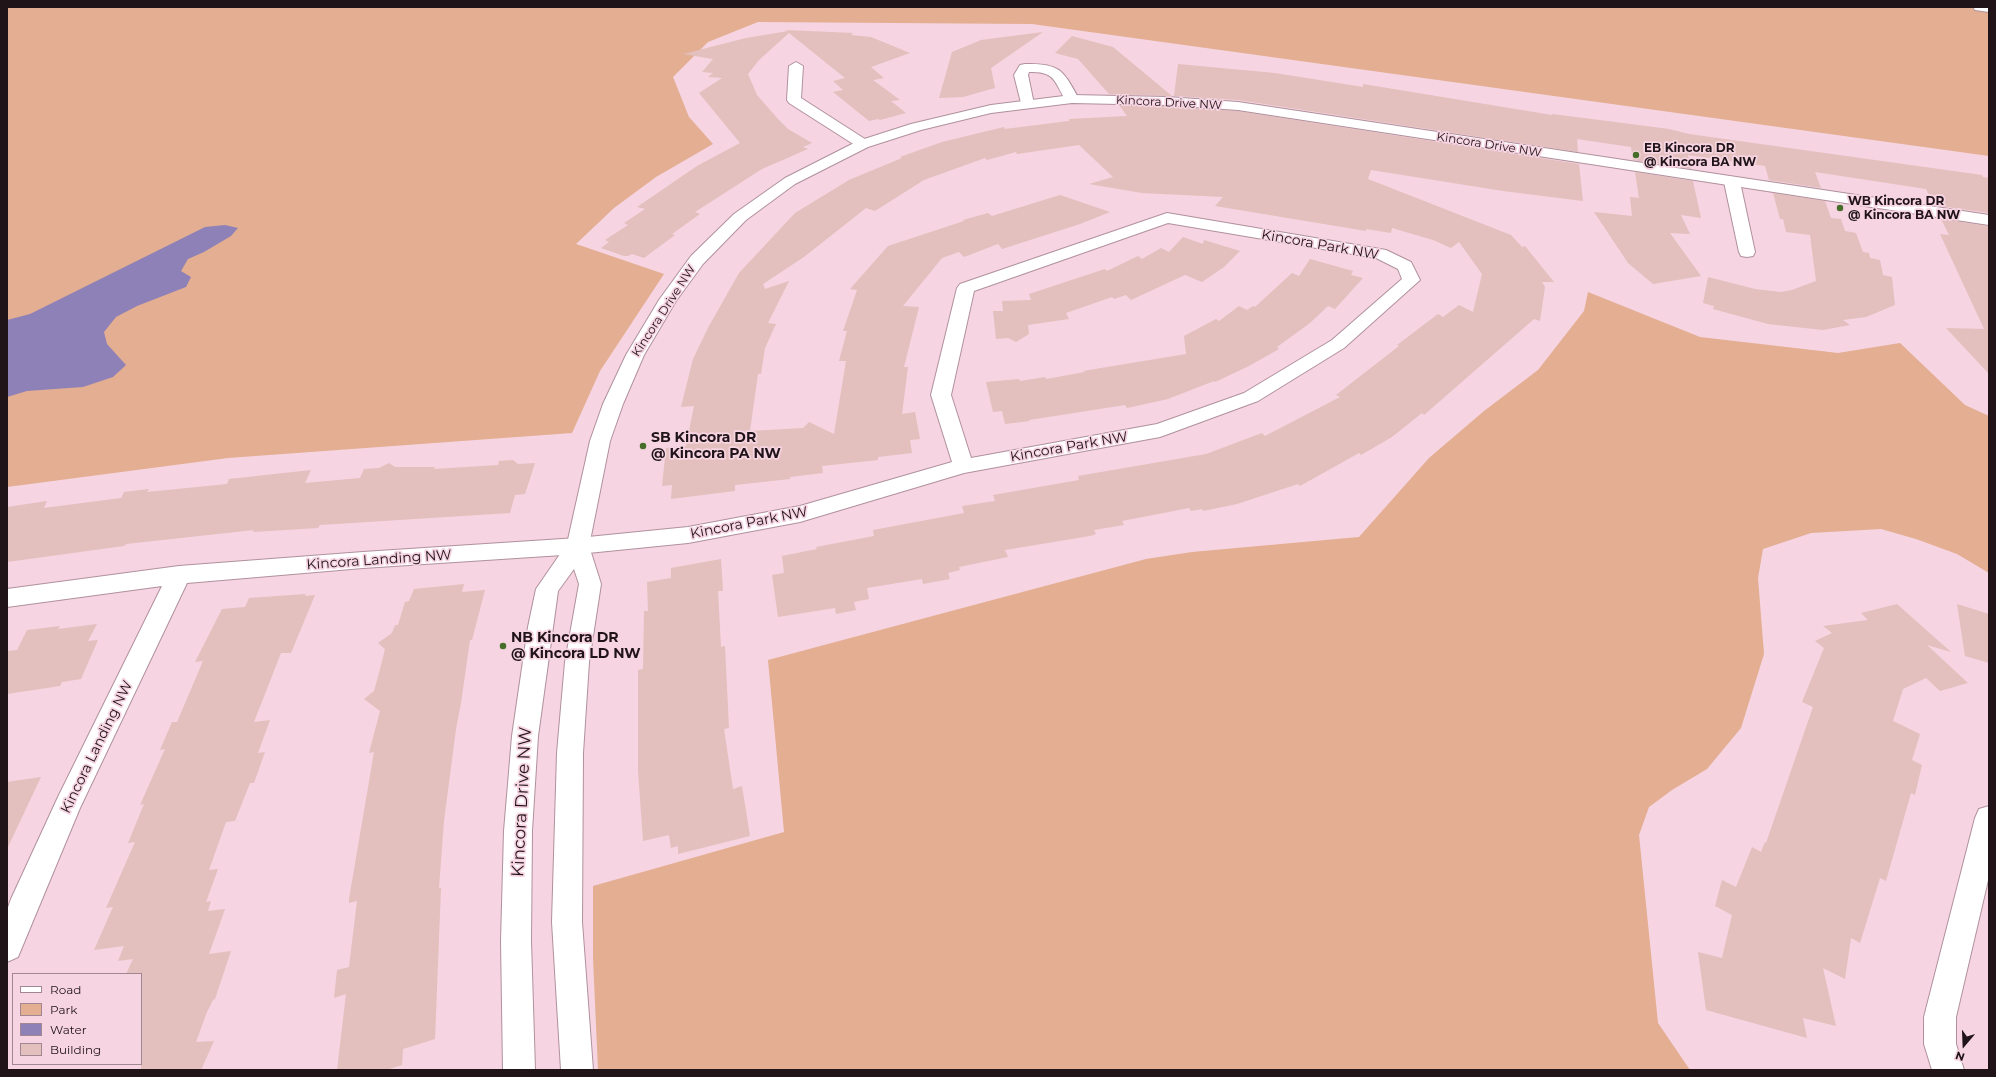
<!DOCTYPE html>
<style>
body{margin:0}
#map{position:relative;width:1996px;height:1077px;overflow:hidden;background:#f6d4e1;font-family:Montserrat,sans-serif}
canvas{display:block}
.frame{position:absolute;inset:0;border:8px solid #201419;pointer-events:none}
.legend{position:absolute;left:12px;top:973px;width:130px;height:92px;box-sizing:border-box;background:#f6d4e1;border:1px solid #a08791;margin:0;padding:5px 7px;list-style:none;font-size:12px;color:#201419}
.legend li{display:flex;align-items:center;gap:8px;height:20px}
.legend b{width:20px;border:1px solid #a08791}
.north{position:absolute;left:1944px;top:1025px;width:40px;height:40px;-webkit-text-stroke:3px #f6d4e1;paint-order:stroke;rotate:199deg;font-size:11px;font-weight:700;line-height:16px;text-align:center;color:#201419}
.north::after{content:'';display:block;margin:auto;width:14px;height:18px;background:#201419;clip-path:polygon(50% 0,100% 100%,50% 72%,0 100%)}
</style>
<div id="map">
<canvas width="1996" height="1077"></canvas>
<div class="frame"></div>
<ul class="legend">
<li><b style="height:5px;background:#fff"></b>Road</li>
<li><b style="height:11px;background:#e3ae91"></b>Park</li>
<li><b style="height:11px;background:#8e81b7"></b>Water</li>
<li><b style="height:11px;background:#e3bfbd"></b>Building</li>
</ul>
<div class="north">N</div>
</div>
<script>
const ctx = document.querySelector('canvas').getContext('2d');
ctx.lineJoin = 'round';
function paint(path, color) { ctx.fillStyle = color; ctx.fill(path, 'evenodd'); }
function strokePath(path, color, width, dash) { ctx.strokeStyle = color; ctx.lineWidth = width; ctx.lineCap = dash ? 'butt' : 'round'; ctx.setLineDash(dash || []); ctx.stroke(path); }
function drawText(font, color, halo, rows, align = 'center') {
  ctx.font = font + ' Montserrat,sans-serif'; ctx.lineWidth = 3.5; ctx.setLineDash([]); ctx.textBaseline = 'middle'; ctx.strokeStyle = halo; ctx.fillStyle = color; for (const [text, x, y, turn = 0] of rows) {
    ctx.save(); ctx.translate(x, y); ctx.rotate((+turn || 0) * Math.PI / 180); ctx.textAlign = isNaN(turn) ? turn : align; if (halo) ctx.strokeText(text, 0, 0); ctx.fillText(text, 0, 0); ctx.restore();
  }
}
const green = new Path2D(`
 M7 7H1989V156L1032 24 758 22 708 42 673 77 689 117 713 144 656 177 614 208 576 244 664 274 600 371 572 433 228 458 7 487Z
 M1588 292 1700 337 1838 353 1900 343 1965 405 1989 416V573L1957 554 1916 539 1881 529 1811 533 1763 549 1758 578 1764 654 1741 728 1707 769 1672 790 1649 807 1639 835 1658 1023 1690 1070H598L593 958V886L784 832 768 660 1146 559 1192 552 1359 537 1429 458 1484 411 1538 370 1584 311Z`);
const water = new Path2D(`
 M225 225 238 228 231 236 204 252 188 259 181 271 191 277 186 287 137 306 116 317 104 332 107 344 126 365 113 377 83 387 27 391 7 397V320L30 314 205 227Z`);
const building = new Path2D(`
 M785 30 853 33 851 35 871 37 910 53 871 67 884 78 873 80 900 100 891 101 906 113 880 120 878 119 869 121 833 92 843 90 833 81 845 78 789 33 759 60 748 74 757 95 778 119 788 129 812 143 803 147 808 149 762 169 695 212 700 214 672 234 675 235 644 258 632 254 628 256H624L601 248 609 242 605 240 628 225 624 223 645 209 637 207 697 166 740 143 699 93 722 78 708 77 713 73 702 72 713 59 683 54 746 38 788 31Z
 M1043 32 991 68 995 88 963 97 939 98 952 52 981 40Z
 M1072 36 1113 47 1172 96 1109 94 1078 59 1055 53Z
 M1178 64 1275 73 1363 87V84L1552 115V114L1615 122 1669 129 1689 134 1982 175 1983 177 1989 178V213L1934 205 1926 189 1815 172 1821 188 1769 180 1765 166 1688 155 1691 169 1633 160 1631 147 1577 139 1578 152 1238 100 1174 96Z
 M1119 105 1167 106 1238 111 1579 164 1583 201 1503 191 1371 170 1368 179 1511 235 1522 247 1525 246 1554 282H1542L1545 287 1540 321 1534 319 1424 415 1422 413 1392 437 1361 455 1359 453 1300 486 1298 484 1237 504 1203 511 1202 509 1191 511 1189 508 1122 521 1124 525 1094 530 1096 534 1090 536 1005 550 1008 557 959 567 960 570 948 573 950 579 923 584 922 579 867 588 869 599 854 602 856 610 836 614 835 608 778 617 772 575 784 573 782 556 817 549 816 547 874 536 873 530 964 513 962 506 995 501 993 495 1079 480 1078 476 1206 454 1262 433 1265 436 1340 397 1336 395 1399 346 1397 345 1438 314 1443 317 1459 305 1473 312 1482 274 1459 242 1451 248 1433 240 1392 228 1391 233 1366 229V231L1215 206 1223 197 1142 193 1089 184 1113 177 1079 145 1017 154 1016 152 987 160 985 158 924 180 875 211 866 208 804 257 763 284 765 289 789 281 768 323 776 324 765 348 761 374H758L750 431 803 428 809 422 834 434 846 361H839L847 331H843L857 290 850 289 888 246 964 221 963 220 988 213 992 216 1060 195 1110 212 1080 224 1002 249 998 244 964 257 959 252 942 258 903 306 919 307 904 367H908L902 414 915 412 920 439 910 440 912 453 878 457V460L822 466 823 473 790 477V479L735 485V491L671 499 672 485 662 486 666 448 686 446 694 406 681 407 693 359 709 326 739 273 795 213 849 180 902 158 900 157 942 142 1004 127 1005 129 1069 121V119L1127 116Z
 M1635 172 1693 181 1701 218 1681 215 1690 234 1670 233 1701 276 1653 284 1628 263 1594 212 1632 216 1630 197 1639 198Z
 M1773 193 1825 201 1831 218 1841 219 1845 231 1856 233 1863 252 1869 253 1870 258 1880 260 1883 275 1892 277 1895 305 1866 317 1843 320 1850 325 1823 330 1768 324 1713 309 1714 306 1703 303 1708 277 1755 289 1781 292 1792 290 1816 281 1810 235 1786 232 1783 219H1780Z
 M1941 219 1989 226V374L1946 328 1984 329 1940 234 1949 235Z
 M1183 237 1203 244 1204 240 1240 251 1224 267 1202 282 1185 275 1131 300 1126 295 1114 299 1112 297 1066 313 1069 319 1028 325 1029 334 1016 342 1008 338 996 339 993 311H1003L1002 301 1031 300 1029 294 1105 269 1107 271 1138 256 1142 259 1161 248 1169 252Z
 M1310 259 1353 271 1351 275 1363 278 1335 309 1328 306 1310 323 1277 347 1279 349 1249 366 1215 382 1214 381 1168 399 1127 408 1125 405 1029 420 1030 421 1005 424 1002 411 993 412 986 382 1019 379 1020 381 1045 377 1046 379 1085 372 1083 371 1186 354 1184 336 1216 319 1219 321 1239 306 1247 310 1253 306 1255 307 1292 273 1299 276Z
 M513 460 518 464 535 463 525 494 515 495 510 513 320 525 318 528 253 532 254 530 126 544 124 546 7 562V507L47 501 44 508 121 498 124 492 149 489 147 492 227 484 229 479 311 470 305 483 360 478 364 469 379 468 389 463 395 467H435L434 469 498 465 499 461Z
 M721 559 723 591H718L721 647 725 646 729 728 724 729 733 789 742 786 750 836 678 854V846L671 848 669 835 643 841 638 771V670L643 669 644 611H648L647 582 671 578V568Z
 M464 584 462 592 485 590 472 640H470L461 703 456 729 444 821 439 888H441L435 1039 403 1049 402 1065 386 1070H337L346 994 334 998 337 970 349 967 357 901 349 903V899L374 752 369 753 380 711 364 699 374 691 379 673 385 649 378 643 392 633 395 625H398L405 602 409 601 414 589Z
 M306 594 305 596 315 595 291 653H281L254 722 270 720 258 753 265 752 254 783H250L235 821 226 822 209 870 218 869 206 902 211 901 208 911 225 909 209 954 231 951 215 999 213 1000 207 1012 196 1042 214 1041 201 1070H141V974H126L133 959 118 961 124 946 94 950 113 907 106 908 135 842 128 843 144 804 140 805 165 749 160 750 172 722H177L203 661 195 662 222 609 245 607 249 598Z
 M1897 604 1951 652 1927 645 1968 683 1940 691 1926 678 1903 689 1893 721 1920 734 1912 760 1922 765 1915 795 1911 793 1886 881 1880 878 1860 943 1851 938 1845 979 1823 968 1836 1026 1803 1018 1807 1038 1706 1010 1698 952 1722 958 1732 915 1715 906 1722 880 1736 887 1752 847 1761 852 1765 842 1766 843 1813 707 1802 702 1824 648 1815 641 1832 633 1823 626 1868 620 1861 613Z
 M1957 604 1989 614V663L1965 656Z
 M97 624 88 641 98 640 81 679 62 682 60 686 7 694V651L17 650 27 630 60 626 58 629Z
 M41 777 7 849V782Z`);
const street = new Path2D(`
 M796 62 803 66 801 98 868 141 870 144 868 147H858L789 103 787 100 789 66Z
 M1025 64C1060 63 1063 70 1079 99L1077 102H1067C1054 83 1057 71 1029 72L1028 75 1034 104 1032 107H1022L1014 75 1020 65Z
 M1732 177 1737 179 1740 182 1755 252 1753 256 1747 257 1741 256 1739 252 1724 182 1727 179Z
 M1167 213 1386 250 1411 262 1420 280 1344 348 1258 401 1160 437 964 473 800 522 688 543 578 554 363 568 187 583 80 808 18 957 7 962V910L11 899 58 797 162 586 7 607V589L179 566 363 552 578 538 688 527 800 506 952 462 931 395 957 288 960 284ZM1168 223 1376 258 1398 269 1402 279 1332 340 1244 393 1157 424 971 458 951 395 974 291Z
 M1989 806V876L1956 1017V1044L1964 1070H1932L1924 1044V1017L1975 818 1979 809Z`);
const secondary = new Path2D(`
 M1072 95 1167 97 1238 102 1989 215V225L1238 110 1167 105 1072 103 991 113 921 130 868 147 795 184 746 220 703 264 676 301 644 355 623 404 610 441 589 546 601 584 589 662 583 753 582 922 593 1070H561L552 922 557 753 565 662 579 584 574 569 558 591 538 736 532 831 531 941 535 1070H503L501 941 504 831 512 736 528 627 536 589 567 544 590 441 603 404 626 355 659 300 691 256 734 214 785 178 858 141 911 124 991 105Z`);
const highway = new Path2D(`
 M1973 7H1989V12L1975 10Z`);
const markers = [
 [1636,155,4,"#466e2a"],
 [1840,208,4,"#466e2a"],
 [643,446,4,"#466e2a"],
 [503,646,4,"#466e2a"]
];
const farStreetnames = [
 ["Kincora Drive NW",1169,103,3],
 ["Kincora Drive NW",1489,145,9],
 ["Kincora Drive NW",664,311,-57]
];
const farPoinames = [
 ["EB Kincora DR",1644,148],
 ["@ Kincora BA NW",1644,162],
 ["WB Kincora DR",1848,201],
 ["@ Kincora BA NW",1848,215]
];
const streetNames = [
 ["Kincora Park NW",1320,245,10],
 ["Kincora Park NW",1069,447,-10],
 ["Kincora Park NW",749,523,-11],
 ["Kincora Landing NW",379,560,-4],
 ["Kincora Landing NW",97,747,-64]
];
const poiNames = [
 ["SB Kincora DR",651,438],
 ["@ Kincora PA NW",651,454],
 ["NB Kincora DR",511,638],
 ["@ Kincora LD NW",511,654]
];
const nearStreetnames = [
 ["Kincora Drive NW",522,802,-87]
];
paint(green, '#e3ae91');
paint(water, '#8e81b7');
paint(building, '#e3bfbd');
strokePath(street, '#b0919d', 2);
strokePath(secondary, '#b0919d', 2);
strokePath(highway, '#b0919d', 2);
paint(street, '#fff');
paint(secondary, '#fff');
paint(highway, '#fff');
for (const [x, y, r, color] of markers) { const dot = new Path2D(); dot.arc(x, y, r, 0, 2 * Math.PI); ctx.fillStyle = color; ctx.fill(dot); strokePath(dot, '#f6d4e1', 1.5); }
drawText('12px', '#201419', '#f6d4e1', farStreetnames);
drawText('bold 12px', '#201419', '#f6d4e1', farPoinames, 'left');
drawText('14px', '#201419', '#f6d4e1', streetNames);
drawText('bold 14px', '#201419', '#f6d4e1', poiNames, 'left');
drawText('17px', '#201419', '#f6d4e1', nearStreetnames);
</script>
